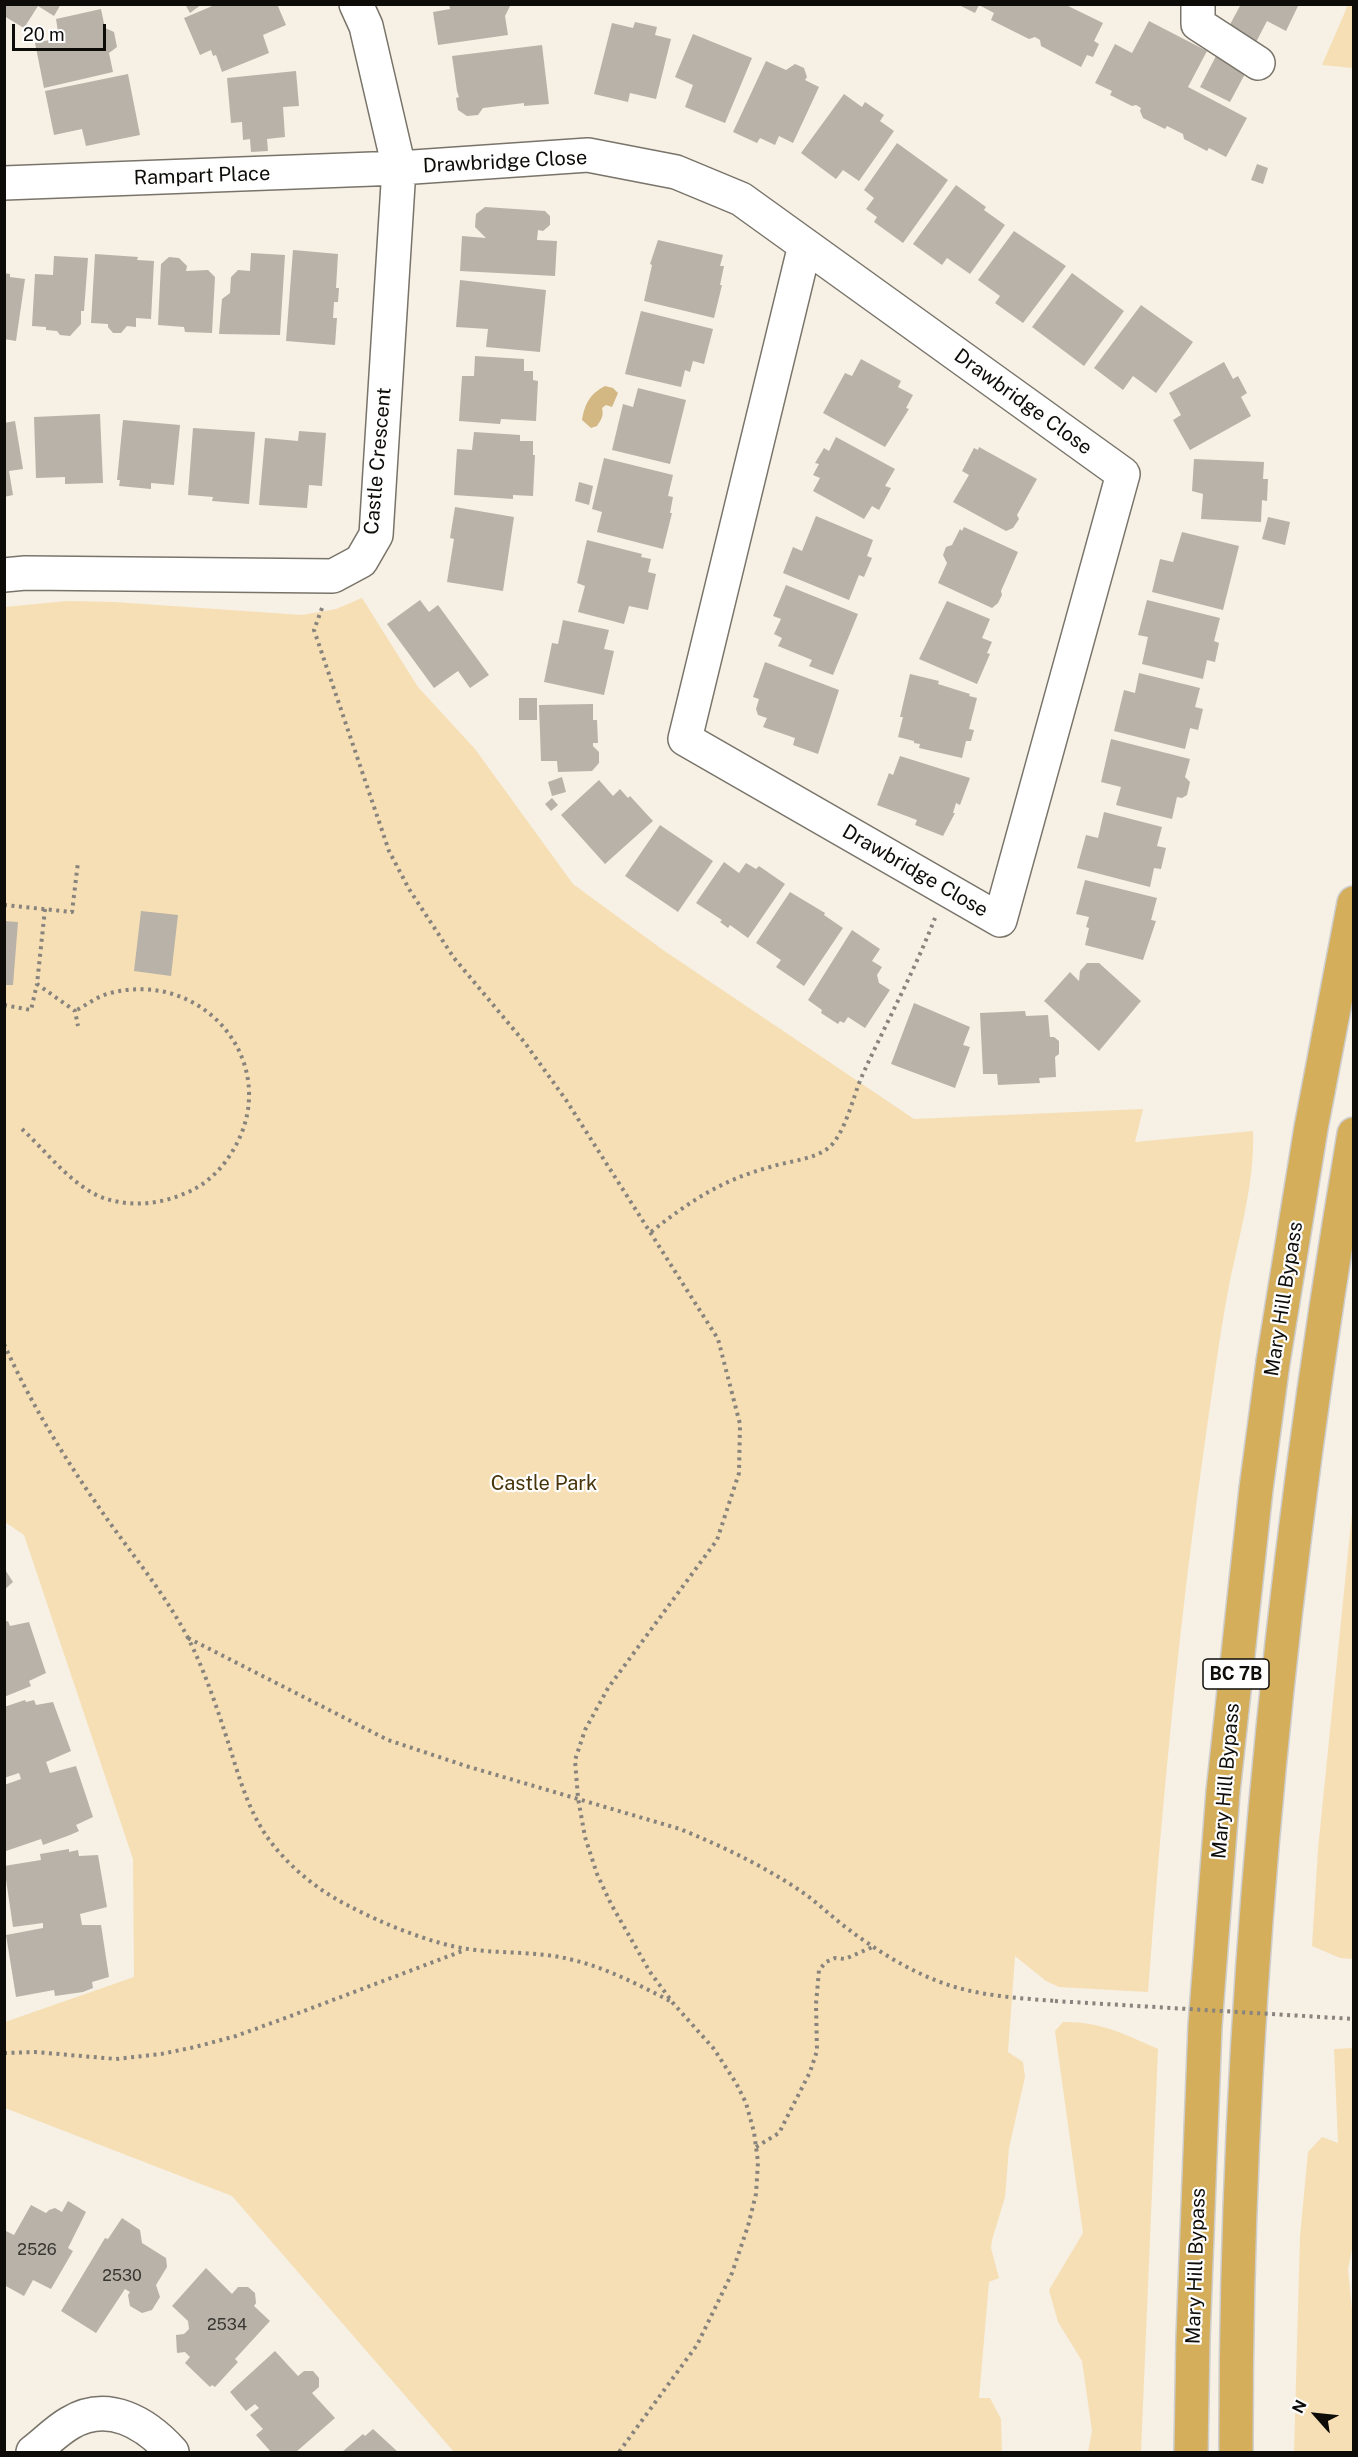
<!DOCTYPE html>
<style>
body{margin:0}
#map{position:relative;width:1358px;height:2457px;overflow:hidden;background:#f6f0e5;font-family:"Public Sans",sans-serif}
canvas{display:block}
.frame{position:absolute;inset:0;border:6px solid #0e0c09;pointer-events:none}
.north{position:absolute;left:1286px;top:2385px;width:60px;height:60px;-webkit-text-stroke:4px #fefefe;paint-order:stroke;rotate:297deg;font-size:16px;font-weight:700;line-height:24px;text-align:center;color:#0e0c09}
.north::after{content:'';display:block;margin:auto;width:21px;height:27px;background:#0e0c09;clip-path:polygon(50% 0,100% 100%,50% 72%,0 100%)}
.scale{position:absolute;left:12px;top:24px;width:94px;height:27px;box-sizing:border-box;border:3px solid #0e0c09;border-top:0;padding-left:8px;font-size:18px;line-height:21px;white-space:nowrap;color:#0e0c09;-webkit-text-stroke:4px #fefefe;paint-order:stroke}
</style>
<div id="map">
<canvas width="1358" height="2457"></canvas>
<div class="frame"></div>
<div class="north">N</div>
<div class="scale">20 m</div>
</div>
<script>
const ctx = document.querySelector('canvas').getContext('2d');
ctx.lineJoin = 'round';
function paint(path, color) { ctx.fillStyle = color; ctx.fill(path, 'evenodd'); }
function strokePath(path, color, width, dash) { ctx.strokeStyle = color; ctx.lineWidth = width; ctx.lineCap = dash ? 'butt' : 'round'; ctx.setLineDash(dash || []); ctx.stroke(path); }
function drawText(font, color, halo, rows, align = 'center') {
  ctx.font = font + ' "Public Sans",sans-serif'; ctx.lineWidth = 4.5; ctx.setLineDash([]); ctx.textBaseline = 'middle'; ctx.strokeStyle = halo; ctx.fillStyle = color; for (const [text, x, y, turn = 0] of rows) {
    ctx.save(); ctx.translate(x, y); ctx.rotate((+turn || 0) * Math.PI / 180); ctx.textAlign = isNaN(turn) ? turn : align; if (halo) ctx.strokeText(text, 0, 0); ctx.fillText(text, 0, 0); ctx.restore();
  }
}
const green = new Path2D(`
 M1348 5H1353V68L1322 65Z
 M362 598 418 687 475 749 573 884 663 950 914 1119 1143 1109 1135 1142 1253 1131C1255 1184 1238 1239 1228 1291 1219 1339 1213 1387 1206 1434 1179 1620 1162 1806 1148 1992L1059 1987 1046 1981 1015 1956 1008 2052 1023 2062 1025 2077 1009 2148 1005 2197 992 2240 991 2248 999 2278 989 2282 979 2398H990L1001 2419 1002 2452H454L232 2196 5 2108V2022L134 1977 133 1859 24 1535 5 1522V607L67 601 114 602 302 615 336 609Z
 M1353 1503 1354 1959H1353L1340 1958 1312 1946 1318 1849Z
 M1063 2022C1098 2021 1125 2034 1158 2049L1141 2452H1088L1092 2431 1082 2361 1058 2322 1049 2290 1083 2233 1055 2031Z
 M1353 2048 1354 2239 1348 2269 1354 2330 1353 2452H1294L1300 2237 1308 2152 1322 2137 1338 2143 1334 2049Z`);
const water = new Path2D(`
 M605 386 613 388 618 393 612 407 606 405 602 408C604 416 601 420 597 426L591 428 582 420C585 403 590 394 605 386Z`);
const building = new Path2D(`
 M4 4H61L54 16 38 6 24 28 4 16Z
 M185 4H202L190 13Z
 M217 4H277L286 25 263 35 269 53 222 72 216 55 213 56 211 50 200 55 184 18Z
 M449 4H511L505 16 508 35 438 45 433 12 450 9Z
 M957 4 1066 5 1103 23 1094 41 1099 44 1093 57 1087 55 1081 67 1041 46 1040 40 1035 37 1029 39 991 20 994 13 979 5 975 13Z
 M1241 4 1244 6 1299 4 1286 31 1267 21 1254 46 1226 32Z
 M101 9 105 28 114 32 117 47 109 53 113 72 44 88 35 43 59 38 56 19Z
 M1149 21 1207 51 1188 87 1247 118 1226 157 1209 148 1207 151 1184 139 1183 134 1167 126 1165 129 1143 118 1140 111 1141 108 1136 105 1132 106 1110 95 1112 91 1095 83 1115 44 1132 53Z
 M635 22 657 27 655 35 671 39 656 99 630 93 628 102 594 94 612 23 633 28Z
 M693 34 752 58 725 123 685 107 693 85 675 77Z
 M542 45 549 104 524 106V103L483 108 478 115 467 116 458 110 456 98 459 97 457 91 452 56Z
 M1216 56 1246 72 1230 102 1200 87Z
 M766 61 786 70 795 64 804 68 807 77 805 80 819 87 793 143 779 136 775 145 760 138 757 143 733 132Z
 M296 71 299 106 283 107 285 137 267 139 268 151 251 152 250 139 243 140 242 122 231 123 227 78Z
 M128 74 140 135 86 146 82 129 54 135 45 91Z
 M844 94 862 107 865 102 884 115 880 121 894 131 859 181 843 170 836 179 801 153Z
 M897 143 948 180 903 243 874 222 877 217 866 209 874 198 864 190Z
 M1257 164 1268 168 1263 184 1251 180Z
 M956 185 986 207 984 210 1005 225 970 274 947 258 942 265 913 244Z
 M485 207 545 211 550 216V225L543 231 538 230 537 240 557 241 555 276 460 271 462 236 486 238 475 227 476 214Z
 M1014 231 1066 266 1023 323 995 303 1000 296 978 280Z
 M658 240 723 255 720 266H724L720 285H722L714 318 644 301 652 265 650 264Z
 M293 250 338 254 336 288H339L338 302H334L333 318H337L335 345 286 341Z
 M251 253 285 255 280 335 219 334 222 299 230 293 231 277 238 270 250 271Z
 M95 254 138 257 137 260 154 261 151 319 136 318V327L127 326 121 333H113L108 327V324L91 323Z
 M54 256 88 258 84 311H81V324L70 336 60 335 57 331 46 330V327L32 326 35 274 53 275Z
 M169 257 179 258 187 266 186 271 208 270 215 277 212 333 185 332 184 327 158 325 161 264Z
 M4 273 10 274V277L25 279 16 341 4 339Z
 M1072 273 1124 311 1084 366 1032 327Z
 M460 280 546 290 540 352 486 347 488 329 456 327Z
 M1141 305 1193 342 1156 393 1133 376 1123 390 1094 368Z
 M641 311 713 329 704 364 693 361 690 372 685 370 681 387 625 374Z
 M475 356 524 359V371H533V380L538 381 536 421 501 419 500 424 459 421 462 376H474Z
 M861 359 901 381 898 387 913 395 906 408 909 409 885 447 823 413 845 373 852 376Z
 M1224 362 1233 379 1238 376 1247 393 1241 397 1251 416 1190 450 1173 420 1181 415 1169 393Z
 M638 388 686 400 670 464 612 450 623 404 633 407Z
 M100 414 103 483 65 484V477L36 478 34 417Z
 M123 420 180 425 174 485 151 483V489L119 486 120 480H117Z
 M15 421 23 469 9 471 13 495 4 497V423Z
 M193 428 255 432 249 504 212 501 213 497 188 495Z
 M299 431 326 433 322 486 309 485 307 508 259 505 265 438 298 441Z
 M474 432 520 435V441H533V455H535L533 496 513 495V499L454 495 457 449 472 450Z
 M836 437 895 469 885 486 891 488 879 510 872 506 864 519 813 491 820 478 813 475 819 464 815 463 824 448 829 451Z
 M979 447 1037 479 1017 515 1019 519 1013 528 1006 531 953 502 969 475 962 471 974 448 978 450Z
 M604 458 673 475 668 496 673 497 670 513H672L663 549 597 532 602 512 592 509Z
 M1194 459 1264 462 1263 479H1268L1267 501 1262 500 1261 522 1201 519 1203 494 1192 491Z
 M579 482 593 486 589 505 575 501Z
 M455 507 514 517 503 591 447 582 454 539 450 538Z
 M816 516 873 540 867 556 872 558 864 577 859 575 849 600 783 573 793 547 802 551Z
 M1268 517 1290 522 1285 545 1262 539Z
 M964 527 1018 552 1001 591 1002 595 998 603 992 608 938 583 947 563 943 555 946 547 952 545 960 529 962 531Z
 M1182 532 1239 546 1223 610 1152 592 1160 559 1173 562Z
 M587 540 642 554 641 557 651 559 648 572 656 574 648 610 629 606 624 624 578 612 585 586 577 583Z
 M786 585 858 614 833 675 809 666 812 660 778 646 782 638 774 634 781 619 773 616Z
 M420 600 429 612 438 605 489 675 470 688 458 671 434 688 387 624Z
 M1147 600 1220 618 1214 641 1219 643 1215 662 1207 660 1203 679 1142 664 1148 637 1138 635Z
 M947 601 990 619 982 638 992 642 987 653 990 654 977 684 919 659Z
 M563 620 609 630 604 649 614 651 604 695 544 682 552 643 558 644Z
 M765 662 839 690 818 754 793 745 795 738 763 727 767 718 758 715 756 709 759 699 753 697Z
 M1139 673 1200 688 1195 707 1203 709 1198 730 1190 728 1185 749 1114 731 1124 690 1135 693Z
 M910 674 939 681 938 684 970 694 969 696 977 698 969 729 974 730 971 741H966L962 758 919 748 920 744 914 743V741L898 737 903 717H900Z
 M519 698H537V720H519Z
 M593 704V720H597L598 743H593V746L599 752V763L592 771 558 772 557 761H541L539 705Z
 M1111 739 1190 759 1185 777 1190 782 1187 795 1182 798 1177 797 1172 819 1116 805 1121 787 1101 782Z
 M900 756 970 778 960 805 956 803 953 813H955L943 836 915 825 917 820 877 805 889 773 893 775Z
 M562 777 566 792 552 796 548 782Z
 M599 780 613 796 620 789 628 798 630 796 653 821 605 864 561 815Z
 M552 798 558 805 551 811 545 804Z
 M1104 812 1162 827 1157 846 1166 848 1161 869 1154 868 1150 887 1077 868 1086 835 1098 838Z
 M660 825 713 861 678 912 625 876Z
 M724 862 739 873 746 863 756 869 759 866 785 884 748 938 730 925 728 928 720 922 722 920 696 903Z
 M1085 880 1157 898 1151 920 1156 921 1143 960 1085 945 1089 928 1086 927 1089 917 1076 914Z
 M790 892 825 913 824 915 843 928 804 986 776 967 781 960 756 943Z
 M141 911 178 915 171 976 134 971Z
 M4 921 18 922 13 985H4Z
 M852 930 880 949 872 961 882 967 877 975 879 983 890 990 865 1028 848 1017 844 1023 840 1021 838 1024 821 1013 822 1010 808 1000Z
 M1087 963H1099L1141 1001 1099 1051 1044 1001 1070 972 1079 981 1080 971Z
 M914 1003 970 1027 963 1045 970 1047 955 1088 891 1064Z
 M1025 1011 1026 1016 1048 1015 1050 1037H1054L1059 1041V1054L1055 1057 1056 1077 1039 1078 1040 1083 998 1085 997 1074H983L980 1013Z
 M4 1568 13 1582 4 1590Z
 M8 1621 10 1626 29 1622 46 1673 29 1681 31 1686 4 1697V1622Z
 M25 1700 26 1702 34 1700 36 1705 53 1702 71 1751 46 1762 50 1773 76 1766 93 1817 76 1825 79 1831 70 1835 43 1845 41 1839 6 1851 4 1785 21 1779 19 1773 4 1778V1707Z
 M69 1849V1852L78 1850 79 1856 98 1855 107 1907 80 1914 82 1925H101L109 1977 92 1982 93 1988 83 1992 55 1996 54 1990 16 1997 6 1935 43 1928V1923L13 1927 4 1866 41 1860 40 1854Z
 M68 2201 86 2212 68 2248 73 2251 51 2289 33 2280 24 2296 4 2285V2230L14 2235 31 2205 46 2213 49 2210 55 2208 62 2212Z
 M122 2218 140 2230 142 2243 166 2258 167 2267 156 2285 160 2297 152 2310 142 2313 130 2306 128 2295 130 2292 125 2289 96 2333 61 2311 105 2238 108 2239Z
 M206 2268 232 2294 238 2287H248L255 2293 256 2303 254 2306 270 2321 235 2359 238 2362 215 2387 212 2385 210 2387 185 2363 190 2357 185 2352 177 2353 176 2335 184 2334 189 2329 188 2321 172 2306Z
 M275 2351 298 2376 304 2371H313L319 2378V2387L312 2393 335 2418 296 2452H271L256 2435 263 2429 250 2415 259 2408 255 2404 246 2411 230 2392Z
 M373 2429 398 2452H342L363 2434 365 2436Z`);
const path = new Path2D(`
 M322 608 314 630 389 851 409 889 454 958 525 1043 566 1100 718 1339 740 1424 739 1473 717 1540 608 1688 585 1730 575 1760 578 1798 585 1837 597 1874 611 1904 650 1972 673 2003 714 2049 736 2083 746 2103 754 2132 758 2162 756 2194 748 2226 732 2273 697 2345 619 2452
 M4 905 72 912 78 862
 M45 909 37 984 75 1011 78 1026
 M4 1005 31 1010 37 984
 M22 1129C47 1152 70 1184 101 1197 127 1207 156 1205 181 1195 203 1187 220 1172 232 1152 286 1065 203 966 107 994 96 997 85 1006 75 1011
 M651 1232C690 1201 722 1180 770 1167 789 1161 811 1160 827 1149 845 1136 853 1096 862 1076 886 1023 914 972 935 918
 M4 1344C30 1402 62 1454 98 1506 128 1550 162 1589 187 1636 205 1671 217 1708 229 1745 240 1780 250 1817 274 1846 294 1871 321 1892 349 1906 381 1923 432 1944 468 1949 502 1954 536 1951 569 1959 605 1967 639 1985 672 2002
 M188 1638 388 1740 466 1766 680 1829C724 1847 766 1867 805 1894 820 1905 833 1918 848 1929 876 1950 909 1971 943 1983 978 1996 1018 1998 1055 2001
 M4 2053 35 2052 116 2059 161 2054 195 2047 236 2036 288 2017 465 1950
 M756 2147 779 2133 810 2072 817 2051 816 2004 819 1970 826 1962 835 1958 845 1959 875 1946`);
const minor = new Path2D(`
 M1198 4V24L1258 63
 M4 183 399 168 588 155 676 172 741 199 1123 474 1000 920 685 739 805 245
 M4 575 25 573 333 576 361 561 376 535 399 168 366 26 356 4
 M33 2452C45 2443 56 2431 70 2423 108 2400 146 2423 172 2452`);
const trunk = new Path2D(`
 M1191 2452 1193 2338 1205 2026 1223 1792 1256 1489 1273 1362 1311 1128 1354 903
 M1236 2452C1235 2010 1280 1569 1354 1134`);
const pathBridge = new Path2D(`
 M1055 2001 1354 2019`);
const numberNames = [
 ["2526",37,2250],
 ["2530",122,2276],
 ["2534",227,2325]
];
const shields = [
 [1236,1674,66]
];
const shieldNames = [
 ["BC 7B",1236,1674]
];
const streetNames = [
 ["Drawbridge Close",505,162,-3],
 ["Rampart Place",202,176,-2],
 ["Drawbridge Close",1023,402,36],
 ["Castle Crescent",378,461,-85],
 ["Drawbridge Close",915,871,30],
 ["Mary Hill Bypass",1284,1299,-81],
 ["Mary Hill Bypass",1226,1781,-85],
 ["Mary Hill Bypass",1196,2266,-88]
];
const parkNames = [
 ["Castle Park",544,1484]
];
paint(green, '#f6dfb4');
paint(water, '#d3b884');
paint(building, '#b8b2a8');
strokePath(minor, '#79746a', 36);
strokePath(trunk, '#cfcece', 36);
strokePath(path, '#88847d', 4, [3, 4.5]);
strokePath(minor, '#fff', 33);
strokePath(trunk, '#d4ae5a', 33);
strokePath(pathBridge, '#88847d', 4, [3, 4.5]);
drawText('16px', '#383631', null, numberNames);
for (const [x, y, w] of shields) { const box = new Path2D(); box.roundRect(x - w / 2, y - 15, w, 30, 4.5); ctx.fillStyle = '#fefefe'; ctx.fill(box); strokePath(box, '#0e0c09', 1.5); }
drawText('bold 18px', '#0e0c09', null, shieldNames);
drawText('20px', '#0e0c09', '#fefefe', streetNames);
drawText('20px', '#473509', '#fefefe', parkNames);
</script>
